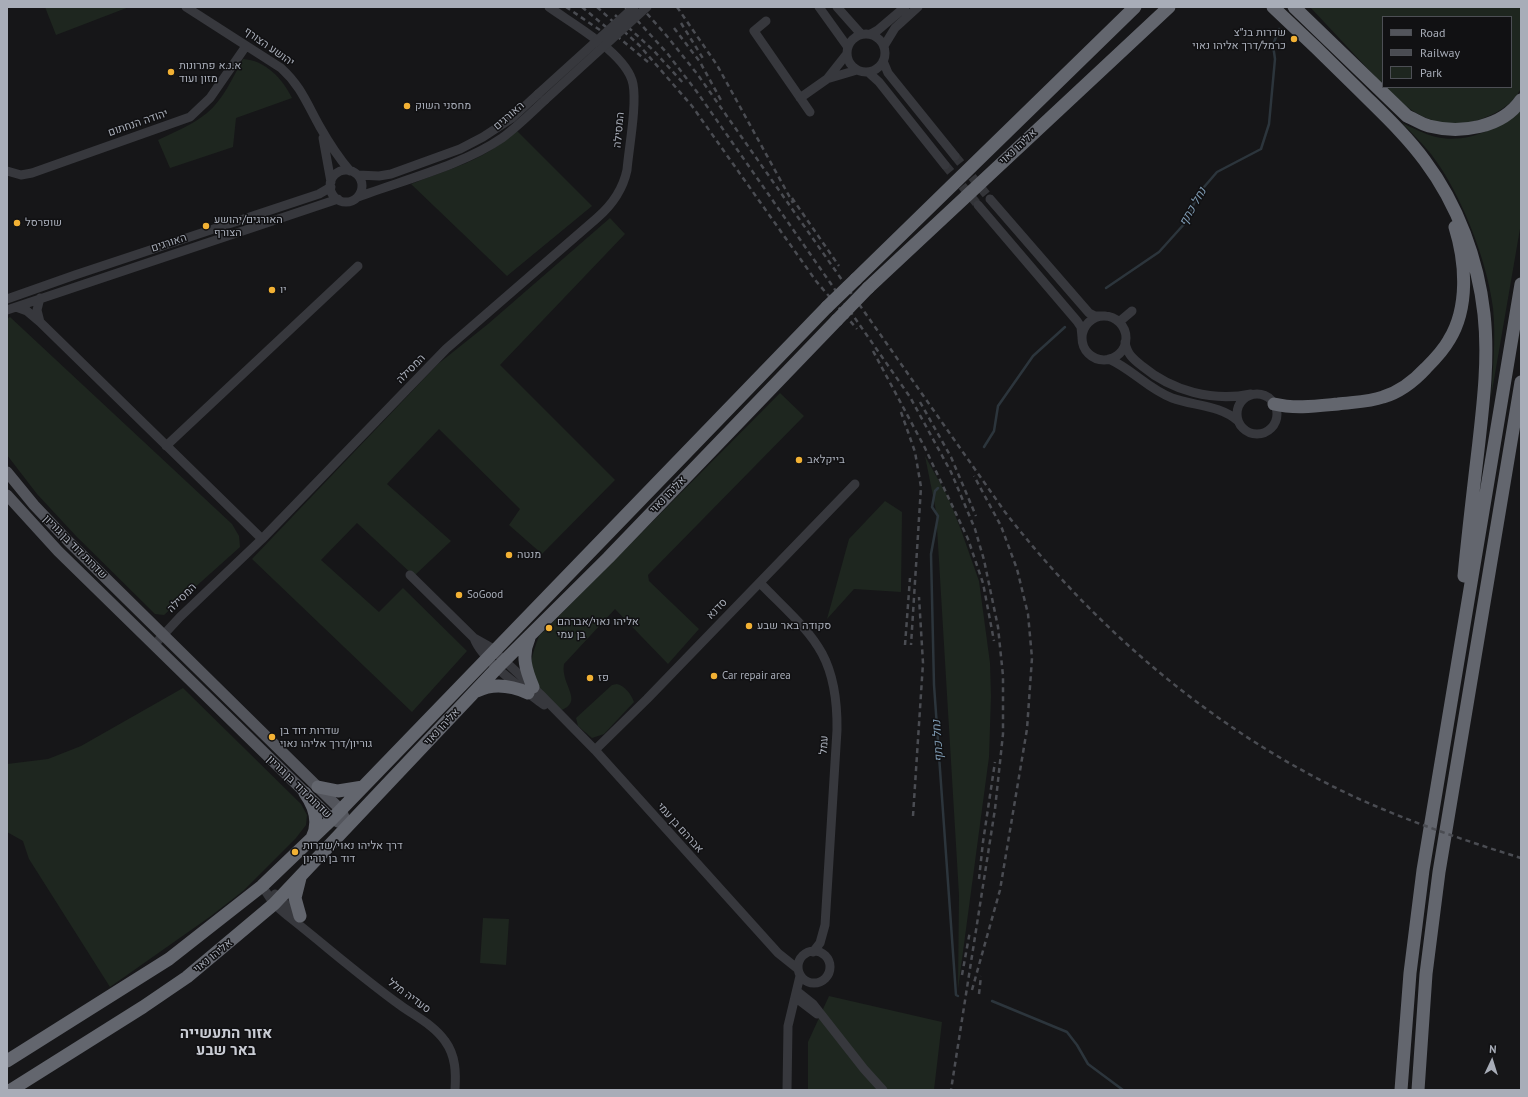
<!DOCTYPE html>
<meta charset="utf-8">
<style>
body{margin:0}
#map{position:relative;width:1528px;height:1097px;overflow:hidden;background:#161618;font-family:"PT Sans",sans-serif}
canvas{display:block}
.frame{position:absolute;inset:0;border:8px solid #a8adb8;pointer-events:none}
.legend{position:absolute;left:1382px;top:16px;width:130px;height:72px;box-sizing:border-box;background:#111113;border:1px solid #4d4f55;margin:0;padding:5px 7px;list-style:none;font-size:12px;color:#a8adb8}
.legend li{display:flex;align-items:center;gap:8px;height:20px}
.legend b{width:20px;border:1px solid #4d4f55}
.north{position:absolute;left:1472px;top:1041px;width:40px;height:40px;-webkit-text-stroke:3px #111113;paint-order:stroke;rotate:4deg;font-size:11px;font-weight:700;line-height:16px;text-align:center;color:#a8adb8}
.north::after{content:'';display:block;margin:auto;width:14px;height:18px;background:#a8adb8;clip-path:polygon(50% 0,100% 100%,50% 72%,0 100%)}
</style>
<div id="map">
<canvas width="1528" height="1097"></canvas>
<div class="frame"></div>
<ul class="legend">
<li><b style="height:5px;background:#53555c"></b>Road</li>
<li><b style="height:5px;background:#4a4c52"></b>Railway</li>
<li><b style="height:11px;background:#1e261f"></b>Park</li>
</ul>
<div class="north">N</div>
</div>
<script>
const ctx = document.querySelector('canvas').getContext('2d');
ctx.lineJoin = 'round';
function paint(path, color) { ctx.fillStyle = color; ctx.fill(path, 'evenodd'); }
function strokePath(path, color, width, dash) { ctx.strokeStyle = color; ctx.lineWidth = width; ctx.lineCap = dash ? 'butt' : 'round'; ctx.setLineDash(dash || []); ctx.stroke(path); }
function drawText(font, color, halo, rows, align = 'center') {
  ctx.font = font + ' "PT Sans",Heebo,sans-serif'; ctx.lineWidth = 3; ctx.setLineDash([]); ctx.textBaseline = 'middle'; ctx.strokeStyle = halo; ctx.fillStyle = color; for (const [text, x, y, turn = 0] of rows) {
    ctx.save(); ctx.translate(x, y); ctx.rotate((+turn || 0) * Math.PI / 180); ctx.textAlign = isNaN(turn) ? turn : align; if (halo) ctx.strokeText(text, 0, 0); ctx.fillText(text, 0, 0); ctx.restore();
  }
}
const green = new Path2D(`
 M45 7H129L56 35Z
 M1310 7H1521C1521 21 1524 81 1520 90 1515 101 1502 110 1491 115 1448 135 1415 119 1385 87H1511V17H1383V85Z
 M243 59C265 60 283 79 292 98L236 118 233 147 170 168 158 140C175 132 192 125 207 113 223 100 233 77 243 59Z
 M1521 110V223L1491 397C1493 368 1496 337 1493 308 1487 260 1461 193 1431 154 1422 143 1412 133 1402 123 1413 128 1424 134 1436 137 1467 144 1497 129 1521 110Z
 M516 130 592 206 507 276 411 184C447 170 489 159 516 130Z
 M610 218 625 234 500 365 615 480 542 554 509 525 520 509 439 429 387 484 451 541 414 576 357 523 321 560 379 612 403 588 467 651 412 712 252 559 438 364 488 324Z
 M10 317 232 524 239 536 240 547 164 615 155 614 76 536 37 494 7 455V319Z
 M780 393 804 416 648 575 649 581 699 629 668 664 615 609 564 664C560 685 586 702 559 711 532 680 523 677 539 636Z
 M925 456 948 497 961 530 979 581 990 663 991 696 989 757 958 989 959 895 936 511Z
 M885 501 902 512 901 592 854 589 827 619 849 539Z
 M617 684C625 686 631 694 634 702L604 734 592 738 578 726 576 718 612 685Z
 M183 688 301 804 307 815 306 825 296 838 243 891 211 916 110 987 29 859 23 841 7 832V764L48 759 81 746Z
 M483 918 509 919 506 965 480 963Z
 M829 996 942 1022 934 1090H808V1042Z`);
const stream = new Path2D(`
 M1106 288 1159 252 1186 222 1198 194 1217 172 1261 149 1269 124 1275 59 1273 45 1279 29
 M984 447 994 431 998 406 1033 356 1065 327
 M938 488 935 491 932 507 938 516 931 554 934 685 956 995 958 996
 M992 1001 1067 1032 1077 1045 1088 1064 1123 1090`);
const minorTunnel = new Path2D(`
 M955 156 990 199
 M945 165 978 205`);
const minor = new Path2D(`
 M186 7 281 68C301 86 307 104 320 127 329 143 338 157 350 171
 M819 7 847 46
 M837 7 861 34
 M766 21 754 31 810 112
 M847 53a19 19 0 1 1 38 0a19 19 0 1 1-38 0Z
 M871 34 878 30 905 7
 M884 46 895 28 918 7
 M883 61 888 73 955 156
 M868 72 879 82 945 165
 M830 78 857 70
 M800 98 827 79 846 55
 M323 138 331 182
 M330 186a16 16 0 1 1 32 0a16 16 0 1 1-32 0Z
 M7 171 21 175 32 173 190 117 210 98 246 46
 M358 175 379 176 391 174 460 149 483 137 512 118 538 94
 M358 197C403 180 463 165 502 138 517 127 531 113 545 100
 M990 199 1089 313 1095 316H1105
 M978 205 1077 321 1081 327 1082 337
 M40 298 37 310 40 322
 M7 299 75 275 319 194 331 187
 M16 307 27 311 40 322 262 539
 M7 310 338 199
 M1082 338a22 22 0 1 1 44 0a22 22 0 1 1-44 0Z
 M1119 322 1132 311
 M1125 342C1127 354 1133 359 1142 366 1172 391 1213 402 1251 394
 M1109 359C1132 369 1148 389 1172 398 1194 406 1220 405 1238 421
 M1237 414a20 20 0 1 1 40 0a20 20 0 1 1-40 0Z
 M166 446 358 266
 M410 575 474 638 490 647 540 694 595 750 778 953 798 969
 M760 583C810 634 838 651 837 730L825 925 820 943 813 952
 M474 638C482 661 524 690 544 705
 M154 645 180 617 262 539 446 349 597 218C612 205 623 189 627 170 629 147 637 105 633 84 627 54 574 25 549 7
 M595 750 647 699 855 484
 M262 886 274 904 288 916C326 946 361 977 400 1005 415 1016 434 1025 445 1041 456 1056 456 1073 455 1090
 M275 894 300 917
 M798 967a16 16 0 1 1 32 0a16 16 0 1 1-32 0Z
 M798 992 813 1004 864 1069 883 1090
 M796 998 817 1014
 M787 1090 788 1026 800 976`);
const major = new Path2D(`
 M7 472 34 505 68 541 341 810 348 826
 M7 495 58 551 332 819 338 822`);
const highway = new Path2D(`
 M1273 7C1302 34 1331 62 1359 90 1382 113 1406 135 1425 161 1458 205 1478 260 1484 314 1489 359 1483 406 1478 450 1473 492 1468 534 1464 576
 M1294 7 1407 116C1414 119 1422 124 1429 126 1460 134 1502 128 1521 100
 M856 279 1135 7
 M868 288 1169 7
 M1274 404C1295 409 1317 406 1338 404 1353 402 1369 402 1383 397 1400 392 1414 381 1426 368 1435 359 1443 351 1449 340 1469 308 1466 262 1455 227
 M529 638C521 656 526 670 533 687
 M477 691C493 683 512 686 528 693
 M318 787 338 791 363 787
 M305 793C315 807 320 822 312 838
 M300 916 295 898 300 878
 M7 1061 169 959 262 886 332 819 827 307
 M11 1090 143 1007 187 977 274 904 498 667 608 558 837 320
 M1401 1090 1410 973 1423 870 1521 284
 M1418 1090 1426 974 1439 872 1521 382`);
const rail = new Path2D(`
 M566 7 616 41
 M582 7 648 62
 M597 7 639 45 692 106 816 281 857 329
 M625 7 667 53 697 92 910 397 951 472 975 529 984 560 998 627 1003 676V734L995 809 951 1090
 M641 7 666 35 698 75 1005 512C1098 632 1218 734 1357 798 1410 822 1466 841 1521 858
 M677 7 717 65 793 203
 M615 15 654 51 684 84
 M681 23 704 60
 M674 28 700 62 722 102
 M792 198 839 266
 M873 351 925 448 968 539 983 583 994 641
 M920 402 951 457 976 516
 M901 412 915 452 921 487 911 645
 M905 645 910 578
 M913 816 923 663 919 597
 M979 879 983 842 995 762
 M962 975 970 931
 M972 990 1000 890 1027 729 1032 658 1028 614 1017 569 1001 526 974 476
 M979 994 981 976`);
const minorBridge = new Path2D(`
 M538 94 634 7
 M545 100 647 7`);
const highwayBridge = new Path2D(`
 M827 307 856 279
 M837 320 868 288`);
const markers = [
 [1294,39,4,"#f2b134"],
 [171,72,4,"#f2b134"],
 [407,106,4,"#f2b134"],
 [17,223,4,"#f2b134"],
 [206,226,4,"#f2b134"],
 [272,290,4,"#f2b134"],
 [799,460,4,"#f2b134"],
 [509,555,4,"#f2b134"],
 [459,595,4,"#f2b134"],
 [749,626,4,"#f2b134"],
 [549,628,4,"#f2b134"],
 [714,676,4,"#f2b134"],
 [590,678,4,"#f2b134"],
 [272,737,4,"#f2b134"],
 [295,852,4,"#f2b134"]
];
const poiNames = [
 ["שדרות בנ״צ",1286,33,"right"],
 ["כרמל/דרך אליהו נאוי",1286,46,"right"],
 ["א.נ.א פתרונות",179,66],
 ["מזון ועוד",179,79],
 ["מחסני השוק",415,106],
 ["האורגים/יהושע",214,220],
 ["הצורף",214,233],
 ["שופרסל",25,223],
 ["יו",280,290],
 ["בייקלאב",807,460],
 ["מנטה",517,555],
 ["SoGood",467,595],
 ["אליהו נאוי/אברהם",557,622],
 ["בן עמי",557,635],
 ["סקודה באר שבע",757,626],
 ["Car repair area",722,676],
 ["פז",598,678],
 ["שדרות דוד בן",280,731],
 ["גוריון/דרך אליהו נאוי",280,744],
 ["דרך אליהו נאוי/שדרות",303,846],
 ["דוד בן גוריון",303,859]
];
const streetNames = [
 ["יהושע הצורף",269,47,35],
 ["האורגים",509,116,-41],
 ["יהודה הנחתום",138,123,-19],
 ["המסילה",619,130,-85],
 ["אליהו נאוי",1018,147,-43],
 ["האורגים",169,243,-18],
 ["המסילה",411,369,-46],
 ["אליהו נאוי",668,495,-46],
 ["שדרות דוד בן גוריון",75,547,45],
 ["המסילה",182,598,-45],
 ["סדנא",717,609,-46],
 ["אליהו נאוי",442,727,-47],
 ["עמל",824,745,-86],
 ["שדרות דוד בן גוריון",299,787,44],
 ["אברהם בן עמי",680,828,48],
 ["אליהו נאוי",213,956,-39],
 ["סעדיה מלל",409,996,36]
];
const waterNames = [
 ["נחל כתף",1193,207,-60],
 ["נחל כתף",938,741,-94]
];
const districtNames = [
 ["אזור התעשייה",226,1034],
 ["באר שבע",226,1051]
];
paint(green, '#1e261f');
strokePath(stream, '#2c353c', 2.5);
strokePath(minorTunnel, '#333438', 9, [9, 4.5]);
strokePath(minor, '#37383d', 9);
strokePath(major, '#53555c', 11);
strokePath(highway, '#63666e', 13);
strokePath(rail, '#4a4c52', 2.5, [5, 4]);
strokePath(minorBridge, '#37383d', 9);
strokePath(highwayBridge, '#63666e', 13);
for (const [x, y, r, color] of markers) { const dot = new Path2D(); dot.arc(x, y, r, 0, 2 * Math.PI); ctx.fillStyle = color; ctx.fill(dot); strokePath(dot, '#111113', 1.5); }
drawText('11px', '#a8adb8', '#111113', poiNames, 'left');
drawText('11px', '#a8adb8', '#111113', streetNames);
drawText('italic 12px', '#7f9bb3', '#111113', waterNames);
drawText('bold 15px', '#c9ccd4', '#111113', districtNames);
</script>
